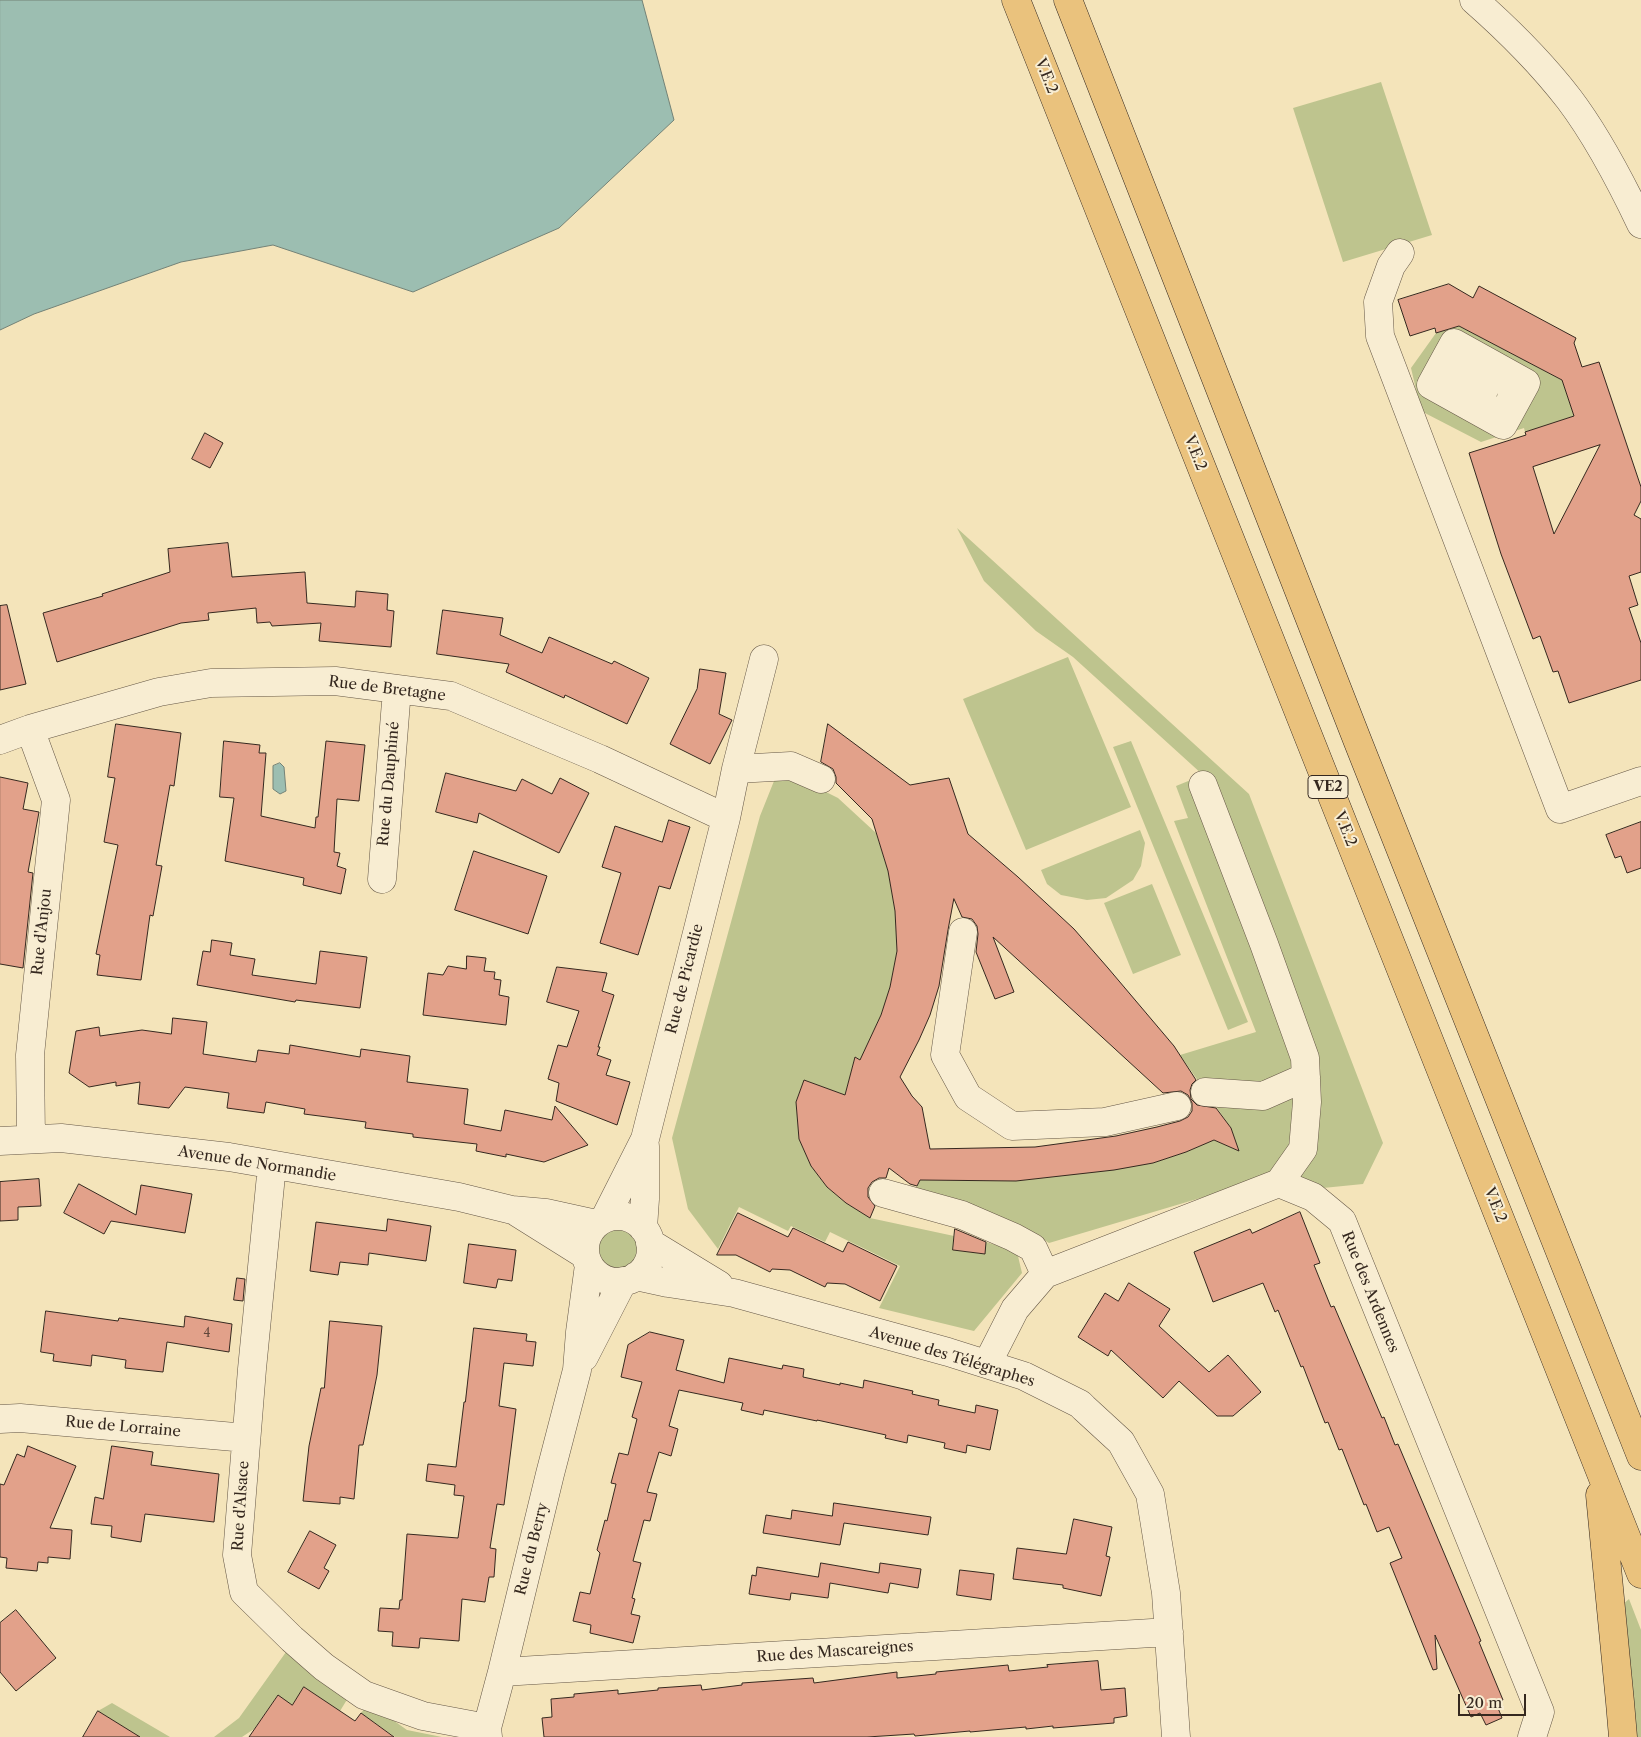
<!DOCTYPE html>
<meta charset="utf-8">
<style>
body{margin:0}
#map{position:relative;width:1641px;height:1737px;overflow:hidden;background:#f4e4ba;font-family:"Libre Caslon Text",serif}
canvas{display:block}
.scale{position:absolute;left:1458px;top:1694px;width:68px;height:22px;box-sizing:border-box;border:2px solid #35281f;border-top:0;padding-left:6px;font-size:15px;line-height:18px;white-space:nowrap;color:#35281f;-webkit-text-stroke:4px #f8edd2;paint-order:stroke}
</style>
<div id="map">
<canvas width="1641" height="1737"></canvas>
<div class="scale">20 m</div>
</div>
<script>
const ctx = document.querySelector('canvas').getContext('2d');
ctx.lineJoin = 'round';
function paint(path, color) { ctx.fillStyle = color; ctx.fill(path, 'evenodd'); }
function strokePath(path, color, width, dash) { ctx.strokeStyle = color; ctx.lineWidth = width; ctx.lineCap = dash ? 'butt' : 'round'; ctx.setLineDash(dash || []); ctx.stroke(path); }
function drawText(font, color, halo, rows, align = 'center') {
  ctx.font = font + ' "Libre Caslon Text",serif'; ctx.lineWidth = 4; ctx.setLineDash([]); ctx.textBaseline = 'middle'; ctx.strokeStyle = halo; ctx.fillStyle = color; for (const [text, x, y, turn = 0] of rows) {
    ctx.save(); ctx.translate(x, y); ctx.rotate((+turn || 0) * Math.PI / 180); ctx.textAlign = isNaN(turn) ? turn : align; if (halo) ctx.strokeText(text, 0, 0); ctx.fillText(text, 0, 0); ctx.restore();
  }
}
const green = new Path2D(`
 M1381 82 1432 235 1343 262 1293 108Z
 M1459 326 1562 380 1574 416 1525 432 1524 428 1481 442 1421 411 1411 368 1436 333Z
 M957 528 1249 794 1383 1143 1363 1184 1323 1188H1234L1049 1243 1030 1231 916 1188 920 1180 1016 1181 1065 1175 1153 1163 1186 1152 1214 1140 1239 1151 1231 1128 1180 1055 1256 1032 1174 821 1188 818 1176 786 1203 775 1073 657 1036 631 984 581Z
 M1068 657 1131 807 1026 850 963 699Z
 M1131 741 1248 1022 1228 1030 1113 747Z
 M776 776 804 781 838 798 876 833 888 871 895 911 897 951 890 987 881 1015 867 1045 866 1063 855 1057 845 1095 804 1080 796 1102 799 1139 811 1166 827 1187 846 1203 870 1218 954 1236 953 1250 984 1254 986 1242 1017 1252 1022 1273 974 1331 879 1308 900 1266 830 1232 825 1242 791 1226 788 1231 739 1207 718 1249 688 1209 672 1138 760 816Z
 M1140 830 1145 843 1141 866 1133 880 1106 898 1087 900 1061 895 1047 884 1041 870Z
 M1152 884 1181 955 1133 974 1104 903Z
 M597 1248a21 21 0 1 1 42 0a21 21 0 1 1-42 0Z
 M1629 1599 1641 1630V1737H1632L1622 1605Z
 M286 1652 348 1698 340 1711 304 1687 292 1705 277 1696 254 1729 242 1737H214L239 1718Z
 M112 1703 170 1737H140L98 1711Z
 M369 1703 407 1730 442 1737H395L361 1713Z`);
const water = new Path2D(`
 M0 0H642L674 120 559 228 413 292 273 245 181 262 34 314 0 330Z
 M280 763 284 767 286 791 280 794 273 789V766Z`);
const building = new Path2D(`
 M1449 284 1473 298 1479 286 1576 338 1574 343 1582 367 1599 362 1641 487V501L1634 515 1641 519V572L1629 576 1638 605 1629 608 1641 643V680L1569 703 1558 671 1553 672 1540 636 1533 639 1501 554 1469 453 1526 435 1525 432 1574 416 1562 380 1459 326 1436 333 1435 328 1410 336 1398 300ZM1600 445 1554 534 1533 467Z
 M205 433 223 443 210 468 192 459Z
 M228 543 232 577 305 572 307 603 355 607 356 591 388 594 387 610 394 611 391 647 319 641 321 623 272 626 270 622 257 623 256 608 208 613 209 620 181 623 57 662 43 613 103 596 102 594 170 572 168 549Z
 M7 605 26 684 0 690V606Z
 M443 610 503 618 500 635 542 653 549 637 612 664 614 661 649 678 627 724 565 695 564 698 506 672 509 664 437 654Z
 M700 669 726 673 719 714 732 720 710 764 670 744 697 689Z
 M116 724 181 733 174 786 170 785 156 865 162 866 153 916 150 915 141 980 97 975 100 955 96 954 118 845 104 842 115 778 108 777Z
 M828 724 910 785 949 778 968 834 1018 877 1074 929 1108 968 1174 1046 1196 1080 1192 1084 1190 1090 1191 1099 1197 1105 1216 1108 1231 1128 1239 1151 1214 1140 1186 1152 1153 1163 1114 1170 1016 1181 920 1180 917 1186 910 1184 889 1168 886 1178H879L872 1182 868 1188V1197L875 1206 870 1218 846 1203 827 1187 811 1166 799 1139 796 1102 804 1080 845 1095 855 1057 860 1060 881 1015 890 987 897 951 895 911 888 871 872 819 836 783V777L833 769 821 762ZM954 899 962 917 972 919 977 926 978 934 976 952 995 999 1014 992 993 937 1163 1093 1181 1091 1188 1095 1192 1103V1111L1188 1117 1180 1121 1157 1127 1116 1136 1035 1147 930 1149 922 1107 912 1096 900 1077 919 1040 930 1015 939 986 948 930Z
 M224 741 260 745 259 753H266L261 816 315 828 316 817H318L326 741 365 745 359 801 337 799 334 852 340 853 337 866 346 869 341 894 303 885 304 878 225 861 234 798 220 797Z
 M446 773 516 791 522 779 552 794 560 778 589 793 559 853 479 813 477 823 436 812Z
 M0 777 28 783 23 809 39 812 28 872 33 873 23 968 0 964Z
 M669 820 690 827 670 889 659 886 638 955 600 943 621 873 602 867 615 826 662 842Z
 M1641 822V868L1627 873 1621 856 1615 858 1606 835Z
 M474 851 547 876 528 934 455 910Z
 M212 940 232 943 230 955 255 959 252 975 316 984 320 951 367 957 360 1008 296 1000 295 1002 197 985 203 951 210 952Z
 M467 956 486 958 484 971 495 972 494 979 501 980 499 995 509 997 506 1025 423 1015 428 973 443 975 448 966 466 969Z
 M557 967 607 973 602 991 614 995 598 1047H600L597 1055 611 1060 606 1075 630 1082 617 1125 556 1101 559 1083 548 1079 558 1045 567 1047 579 1011 547 1002Z
 M173 1018 207 1022 203 1054 256 1062 258 1050 289 1054 290 1045 360 1057 361 1049 410 1056 407 1082 468 1089 464 1124 501 1131 505 1110 552 1120 555 1106 588 1145 544 1162 506 1154V1157L476 1151 477 1144 413 1137V1134L365 1128 366 1122 304 1114 305 1109 266 1102 264 1113 227 1108 229 1093 185 1087 169 1108 138 1104 140 1082 116 1086V1082L89 1087 69 1073 76 1031 99 1027 100 1036 142 1030 171 1034Z
 M39 1179 41 1206 18 1207V1220L0 1221V1182Z
 M79 1184 136 1215 141 1185 192 1194 185 1233 111 1221 104 1234 64 1213Z
 M1300 1212 1320 1263 1314 1265 1331 1307 1334 1306 1382 1418 1384 1417 1395 1445 1398 1444 1463 1598 1481 1641 1479 1642 1503 1700 1496 1703 1502 1718 1486 1725 1480 1713 1471 1717 1435 1635 1437 1669 1433 1670 1390 1563 1402 1558 1389 1527 1377 1532 1366 1504 1364 1505 1342 1449 1339 1450 1328 1422 1325 1423 1303 1366 1301 1367 1278 1310 1275 1312 1263 1283 1213 1302 1194 1252 1250 1229 1252 1233Z
 M738 1213 788 1237 793 1228 843 1252 848 1242 897 1266 880 1301 845 1284 827 1283 825 1287 790 1270 772 1269 770 1272 736 1255H717Z
 M388 1219 431 1226 426 1261 369 1253 368 1265 340 1262 338 1275 310 1271 316 1222 386 1231Z
 M955 1229 986 1242 985 1254 953 1250Z
 M469 1244 516 1250 512 1281 498 1279 496 1288 464 1283Z
 M237 1278 245 1279 243 1301 234 1300Z
 M1129 1283 1170 1309 1159 1326 1209 1372 1228 1355 1261 1392 1233 1416H1217L1179 1381 1163 1398 1111 1350 1108 1356 1078 1337 1105 1293 1118 1301Z
 M46 1311 118 1321 119 1318 184 1327 185 1316 232 1324 229 1352 167 1342 163 1372 125 1368 126 1360 92 1355 91 1366 53 1361 54 1354 41 1352Z
 M330 1321 382 1326 377 1375 363 1445H359L354 1499 340 1497V1504L303 1501 309 1446 321 1388H324Z
 M474 1328 527 1334 526 1341 536 1342 533 1366 504 1363 499 1406 516 1409 504 1505 497 1504 490 1548 496 1549 494 1577H489L485 1602 462 1599 459 1641 420 1638 419 1648 392 1646 393 1632 378 1631 380 1608 399 1609 400 1600H402L407 1534 458 1538 464 1496 454 1495 455 1485 426 1481 428 1464 456 1467 464 1402H465Z
 M650 1332 684 1340 676 1370 724 1383 729 1358 782 1369 783 1365 804 1369 803 1377 840 1385V1383L863 1388 864 1380 913 1391 912 1394 939 1400 938 1405 975 1413 976 1405 998 1410 990 1450 967 1445 966 1453 944 1448 945 1443 908 1435 907 1443 885 1438 886 1435 817 1420V1421L764 1410 763 1415 741 1410 743 1403 679 1390 669 1426 678 1429 671 1456 659 1452 647 1492 657 1494 650 1521 644 1520 633 1561 641 1563 632 1598 635 1599 631 1614 640 1616 633 1643 590 1633 591 1625 573 1621 580 1592 590 1594 600 1553 597 1550 605 1520 607 1521 616 1484 611 1483 619 1453 628 1455 637 1419 632 1417 642 1382 621 1377 628 1345Z
 M28 1446 76 1466 50 1528 72 1530 70 1559 48 1557V1563L38 1562 37 1571 6 1568 7 1558 0 1557V1484L4 1485 17 1454 24 1457Z
 M112 1446 153 1452 151 1465 219 1474 214 1522 145 1514 141 1542 111 1537 112 1526 91 1524 95 1497 103 1499Z
 M834 1503 931 1517 928 1535 844 1523 840 1545 763 1533 766 1515 791 1519 792 1510 832 1516Z
 M1074 1519 1112 1527 1106 1556 1110 1557 1101 1596 1063 1588V1585L1013 1579 1017 1548 1066 1554Z
 M310 1531 336 1545 324 1568 329 1571 319 1589 288 1572Z
 M821 1563 879 1573 880 1563 921 1569 918 1588 890 1583 888 1593 830 1583 828 1598 791 1593 790 1600 749 1594 752 1575 756 1576 757 1567 818 1577Z
 M960 1570 994 1574 991 1600 957 1595Z
 M16 1610 56 1658 16 1691 0 1672V1623Z
 M1098 1661 1101 1690 1125 1688 1127 1716 1114 1718V1723L1053 1728V1726L1026 1729V1727L970 1732V1731L915 1736 914 1734 867 1737H544L542 1718 552 1717 551 1699 574 1697V1694L618 1690V1694L658 1690V1688L701 1685 702 1690 742 1685V1683L813 1678 814 1683 897 1672V1678L936 1674V1672L1008 1665 1009 1671 1048 1667 1047 1665Z
 M304 1687 355 1721 361 1713 394 1737H249L278 1695 292 1705Z
 M98 1711 140 1737H83Z`);
const minor = new Path2D(`
 M1474 0C1507 29 1542 64 1569 99 1597 136 1621 182 1641 224
 M1400 253 1391 266 1378 302 1380 336 1560 809 1641 781
 M1454 343 1526 383 1503 425 1431 385Z
 M1443 364 1485 388
 M1484 393a9 9 0 1 1 18 0a9 9 0 1 1-18 0Z
 M30 729 56 800 30 1055 31 1139
 M0 740 30 729 159 692 211 683 335 681 451 696 600 759 726 818
 M736 769 791 766 821 779
 M1203 785 1264 944 1305 1058 1307 1102 1303 1149 1279 1183
 M382 879 397 689
 M963 932 945 1055 968 1097 1012 1126 1105 1122 1177 1106
 M1205 1092 1263 1096 1306 1077
 M0 1141 61 1138 229 1157 459 1197 512 1210 546 1213 596 1224
 M272 1165 252 1369 237 1555 244 1592 292 1639 324 1667 364 1695 423 1716 487 1728
 M883 1193 962 1215 1013 1237 1033 1248 1045 1274
 M518 1213 585 1255
 M585 1249a33 33 0 1 1 66 0a33 33 0 1 1-66 0Z
 M605 1218 645 1139 726 818 736 769 764 659
 M643 1228 645 1199V1146
 M650 1243 719 1285
 M636 1276 668 1283 734 1293 948 1352 1024 1376 1080 1404 1084 1408 1121 1442 1150 1494 1166 1593 1176 1737
 M584 1357 623 1281
 M987 1364 1015 1309 1045 1274 1279 1183 1313 1197 1342 1221 1540 1712 1532 1737
 M0 1419 20 1418 246 1438
 M502 1672 1169 1632
 M488 1737 487 1728 502 1672 550 1474 577 1370 580 1332 589 1265`);
const highway = new Path2D(`
 M1016 0 1641 1574
 M1068 0 1358 742 1641 1456
 M1600 1495 1620 1702 1623 1737`);
const numberNames = [
 ["4",207,1334]
];
const shields = [
 [1328,787,40]
];
const shieldNames = [
 ["VE2",1328,787]
];
const streetNames = [
 ["V.E.2",1046,76,68],
 ["V.E.2",1195,453,68],
 ["Rue de Bretagne",387,689,7],
 ["Rue du Dauphiné",389,784,-85],
 ["V.E.2",1345,829,68],
 ["Rue d'Anjou",42,932,-84],
 ["Rue de Picardie",685,979,-76],
 ["Avenue de Normandie",257,1164,9],
 ["V.E.2",1495,1205,68],
 ["Rue des Ardennes",1370,1292,68],
 ["Avenue des Télégraphes",952,1357,17],
 ["Rue de Lorraine",123,1427,5],
 ["Rue d'Alsace",241,1506,-86],
 ["Rue du Berry",532,1549,-76],
 ["Rue des Mascareignes",835,1652,-4]
];
paint(green, '#bec48e');
paint(water, '#9cbeb1');
strokePath(water, '#738277', 1);
paint(building, '#e2a18a');
strokePath(building, '#35281f', 1);
strokePath(minor, '#655746', 29);
strokePath(highway, '#35281f', 29);
strokePath(minor, '#f8edd2', 28);
strokePath(highway, '#eac27d', 28);
drawText('12px', '#60463a', null, numberNames);
for (const [x, y, w] of shields) { const box = new Path2D(); box.roundRect(x - w / 2, y - 11.5, w, 23, 4); ctx.fillStyle = '#f8edd2'; ctx.fill(box); strokePath(box, '#35281f', 1); }
drawText('bold 14px', '#35281f', null, shieldNames);
drawText('15px', '#35281f', '#f8edd2', streetNames);
</script>
